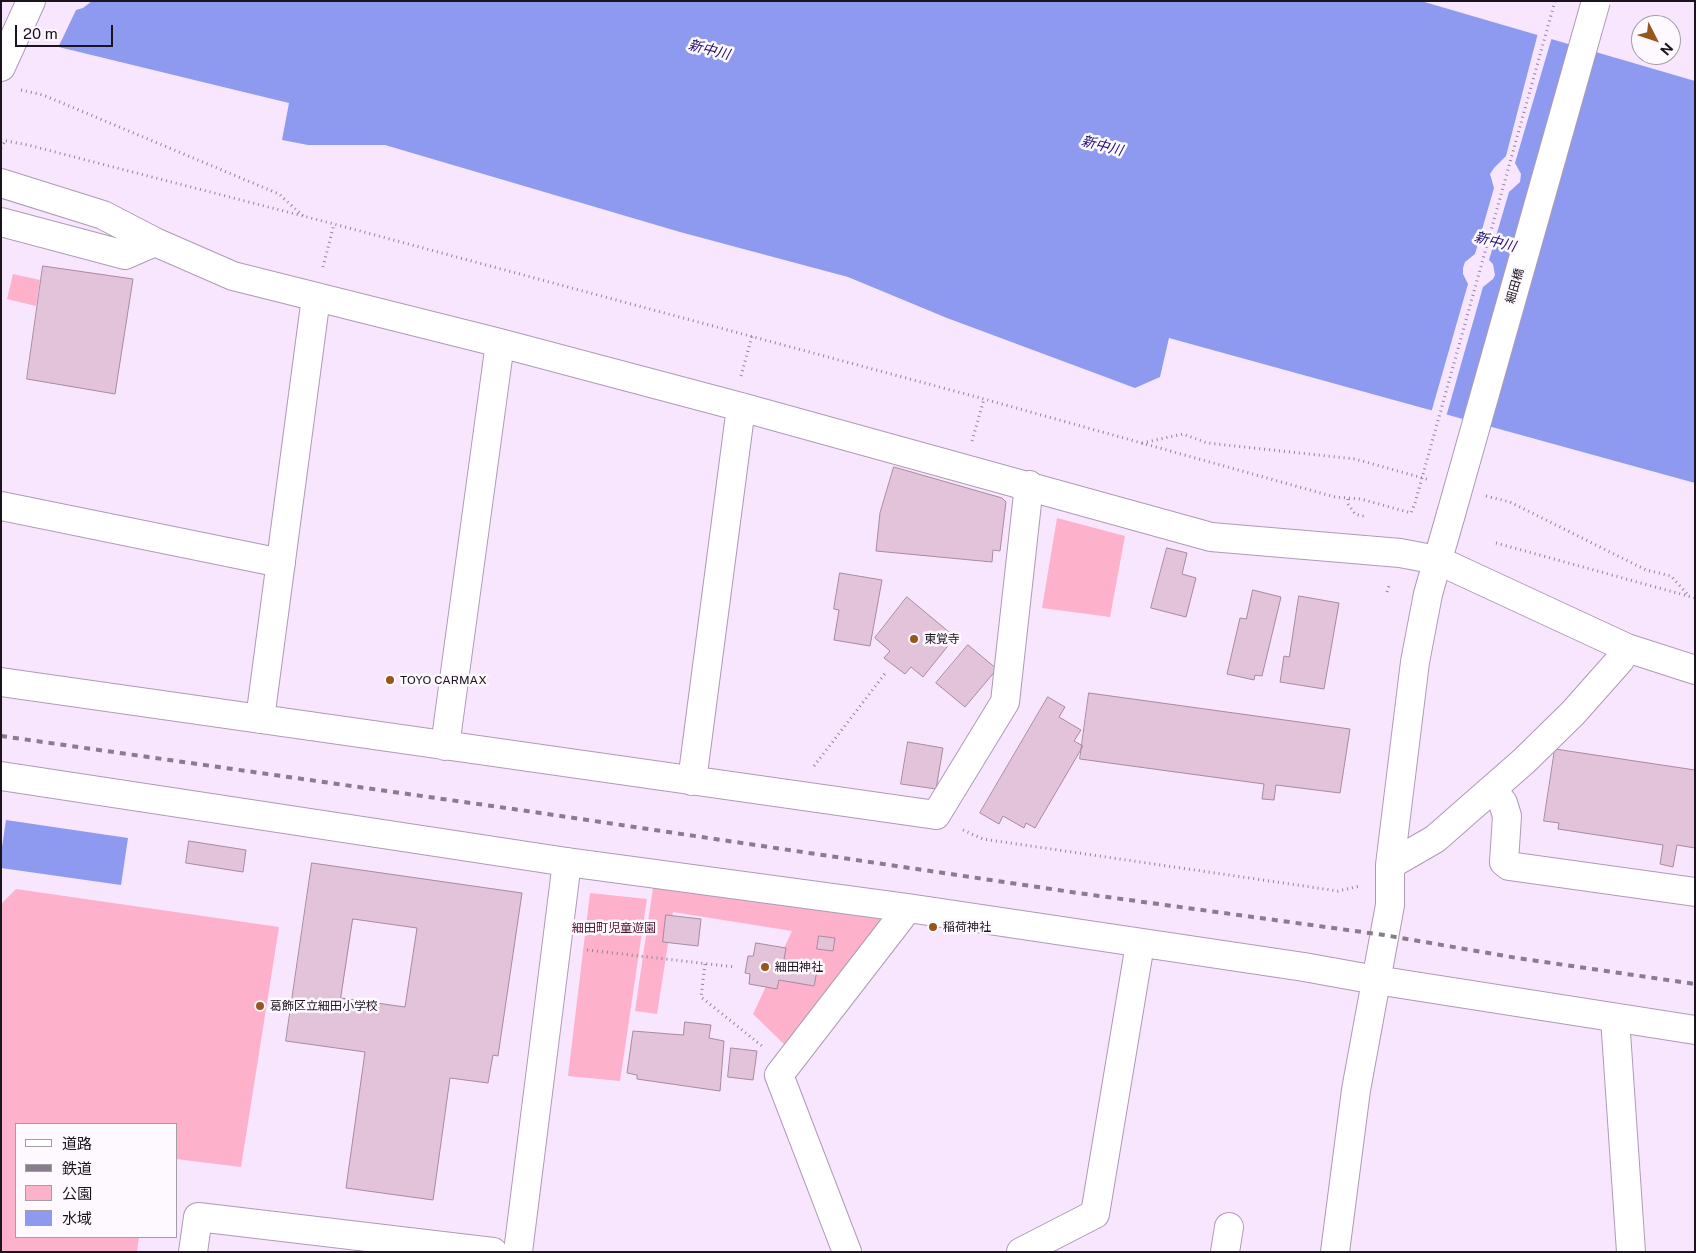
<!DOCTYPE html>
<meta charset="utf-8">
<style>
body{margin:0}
#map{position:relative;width:1696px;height:1253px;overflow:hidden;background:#f8e6ff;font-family:"Public Sans","Noto Sans JP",sans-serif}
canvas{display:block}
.frame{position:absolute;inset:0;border:2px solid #1b141e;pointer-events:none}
.legend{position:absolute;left:15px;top:1123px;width:162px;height:115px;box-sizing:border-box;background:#fdf9ff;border:1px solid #a39da5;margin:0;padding:6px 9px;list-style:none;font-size:15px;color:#1b141e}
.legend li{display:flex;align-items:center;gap:10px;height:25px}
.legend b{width:25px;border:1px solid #a39da5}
.north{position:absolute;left:1631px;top:15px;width:50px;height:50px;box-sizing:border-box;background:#fdf9ff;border:1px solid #a39da5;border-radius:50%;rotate:131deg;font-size:14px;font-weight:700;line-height:20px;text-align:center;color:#1b141e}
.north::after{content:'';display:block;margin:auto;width:18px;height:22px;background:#96571f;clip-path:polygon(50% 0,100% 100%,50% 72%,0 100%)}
.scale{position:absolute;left:15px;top:25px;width:98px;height:22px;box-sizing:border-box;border:2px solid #1b141e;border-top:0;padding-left:6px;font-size:15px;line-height:18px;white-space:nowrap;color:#1b141e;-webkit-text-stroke:4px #fdf9ff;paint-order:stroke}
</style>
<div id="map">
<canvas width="1696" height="1253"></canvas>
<div class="frame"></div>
<ul class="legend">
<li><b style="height:6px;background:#fff"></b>道路</li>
<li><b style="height:6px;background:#887c8d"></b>鉄道</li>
<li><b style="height:14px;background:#feb1cb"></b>公園</li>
<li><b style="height:14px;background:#8d9af0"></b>水域</li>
</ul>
<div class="north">N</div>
<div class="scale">20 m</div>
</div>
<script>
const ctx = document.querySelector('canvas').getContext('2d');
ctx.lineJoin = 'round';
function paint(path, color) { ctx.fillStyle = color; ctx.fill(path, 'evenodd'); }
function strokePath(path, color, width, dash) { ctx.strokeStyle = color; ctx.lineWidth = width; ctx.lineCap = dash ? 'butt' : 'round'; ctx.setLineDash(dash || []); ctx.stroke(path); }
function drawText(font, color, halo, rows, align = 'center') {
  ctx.font = font + ' "Public Sans","Noto Sans JP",sans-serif'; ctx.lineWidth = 5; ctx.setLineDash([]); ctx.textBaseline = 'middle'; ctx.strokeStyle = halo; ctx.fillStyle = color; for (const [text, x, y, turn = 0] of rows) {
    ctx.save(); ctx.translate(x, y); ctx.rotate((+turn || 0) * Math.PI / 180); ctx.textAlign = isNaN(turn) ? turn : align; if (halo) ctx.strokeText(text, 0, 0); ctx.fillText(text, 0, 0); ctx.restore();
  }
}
const green = new Path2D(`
 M13 274 40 280 36 306 7 299Z
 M1057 518 1125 536 1110 617 1042 608Z
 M654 881 898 912 790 1050 753 1014 792 931 673 912 657 1014 635 1011Z
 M16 889 279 927 241 1167 176 1159V1124H16V1237H139L137 1252H1V904Z
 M590 893 647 899 620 1081 568 1076Z`);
const water = new Path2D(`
 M1 1H1421L1695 81V483L1169 338 1160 377 1135 388 947 318 848 277 680 232 385 145H308L282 140 289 103 1 33Z
 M6 820 128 838 121 885 1 868V854Z`);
const pier = new Path2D(`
 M1 1H92L83 8 76 10 57 50 1 35Z
 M1538 33 1552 37 1515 163 1521 174 1520 182 1509 192 1489 260 1493 264 1495 275 1493 279 1483 287 1446 417 1431 413 1468 284 1463 274V268L1465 262 1475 254 1494 188 1490 174 1494 168 1506 156Z`);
const building = new Path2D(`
 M43 266 133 279 115 394 27 379Z
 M894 467 1002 498 1006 502 1000 551 993 550 992 562 876 551 880 513Z
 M1167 548 1187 553 1182 574 1196 578 1186 617 1151 608Z
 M840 573 882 580 870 646 834 640 839 610 834 609Z
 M1253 590 1281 597 1262 676 1255 675 1254 680 1227 674 1240 618 1246 619Z
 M1299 596 1339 603 1324 689 1280 682 1284 656 1289 657Z
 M907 597 955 637 923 677 911 667 905 674 884 658 890 651 875 638Z
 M968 645 997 669 965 707 936 683Z
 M1089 693 1350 729 1340 793 1276 785 1274 800 1262 799 1264 784 1080 759Z
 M1048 697 1065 707 1059 717 1081 730 1074 741 1083 746 1035 828 1026 823 1024 828 1003 816 999 824 980 813Z
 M908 742 943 748 936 789 901 784Z
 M1555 749 1695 770V848L1677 845 1673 867 1660 864 1663 845 1558 829 1559 823 1544 821Z
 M189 841 246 850 243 872 186 863Z
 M312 863 522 893 498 1056 493 1055 488 1083 450 1078 433 1200 346 1188 365 1052 286 1041ZM353 919 417 928 405 1007 341 998Z
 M666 915 701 919 698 946 663 942Z
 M819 936 835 938 833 951 817 949Z
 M756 943 786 948 784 959 818 966 814 986 779 980 777 989 749 984 750 974 745 973 748 956H753Z
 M685 1022 711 1025 709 1038 724 1041 720 1091 637 1079V1075L627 1073 633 1031 683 1035Z
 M731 1048 757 1051 753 1080 728 1077Z`);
const path = new Path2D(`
 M21 90 43 95 279 194 303 216
 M1 140 28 145 334 224 984 399 1335 497 1361 499 1411 513 1415 503
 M1 148 5 141
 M323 267 334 224
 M741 376 752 336
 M972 441 984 399
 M1142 443 1183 434 1207 443 1355 459 1430 480
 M1486 496 1510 502 1646 570 1671 576 1689 596
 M1348 499V504L1355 514 1367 517
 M1496 543 1695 598
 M1387 592 1390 583
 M814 766 887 671
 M963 830 983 839 1338 891 1360 886
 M587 950 735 967
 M705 964 701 997 762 1046`);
const minor = new Path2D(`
 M1 67 31 1
 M1 183 103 215 155 242 233 276 500 343 741 407 1211 537 1400 553 1437 560 1627 648 1695 670
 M1 222 125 255 155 242
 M1 506 281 563
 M1 682 936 815 1005 702 1029 485
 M260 719 316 297
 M445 746 500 343
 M1 776 567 862 908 908 1304 967 1376 980 1695 1030
 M692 781 741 407
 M1492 789 1503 803 1507 816 1504 862 1509 866 1695 892
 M1390 865 1435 839 1524 761 1573 713 1620 660 1627 648
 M1615 1018 1631 1252
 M193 1252 198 1217 493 1252
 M518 1252 567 862
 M847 1252 779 1075 908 908
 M1021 1252 1095 1214 1140 944
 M1225 1252 1229 1227
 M1335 1252 1356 1090 1390 905V865L1415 662 1428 594 1451 514`);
const rail = new Path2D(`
 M1 736 527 811 1078 893 1384 935 1517 958 1695 984`);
const pathBridge = new Path2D(`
 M1415 503 1555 1`);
const minorBridge = new Path2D(`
 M1451 514 1596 1`);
const markers = [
 [914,639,5,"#96571f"],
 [390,680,5,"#96571f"],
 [933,927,5,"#96571f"],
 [765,967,5,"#96571f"],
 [260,1006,5,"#96571f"]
];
const streetNames = [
 ["細田橋",1515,286,-74]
];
const poiNames = [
 ["東覚寺",924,639],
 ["TOYO CARMAX",400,680],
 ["稲荷神社",943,927],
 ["細田神社",775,967],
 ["葛飾区立細田小学校",270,1006]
];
const parkNames = [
 ["細田町児童遊園",614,928]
];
const waterNames = [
 ["新中川",709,50,14],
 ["新中川",1102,146,14],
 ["新中川",1495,242,14]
];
paint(green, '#feb1cb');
paint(water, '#8d9af0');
paint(pier, '#f8e6ff');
paint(building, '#e2c3d9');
strokePath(building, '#a88a9f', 1);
strokePath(minor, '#ae9ab6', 30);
strokePath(path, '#928597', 3, [1, 4]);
strokePath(minor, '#fff', 28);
strokePath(rail, '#887c8d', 4, [6, 6]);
strokePath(minorBridge, '#ae9ab6', 30, []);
strokePath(pathBridge, '#928597', 3, [1, 4]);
strokePath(minorBridge, '#fff', 28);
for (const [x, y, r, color] of markers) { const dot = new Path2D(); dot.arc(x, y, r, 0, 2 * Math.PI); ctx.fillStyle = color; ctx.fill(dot); strokePath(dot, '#fdf9ff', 2); }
drawText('12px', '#1b141e', '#fdf9ff', streetNames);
drawText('12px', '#1b141e', '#fdf9ff', poiNames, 'left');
drawText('12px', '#4e122d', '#fdf9ff', parkNames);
drawText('italic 14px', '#1e1074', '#fdf9ff', waterNames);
</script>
